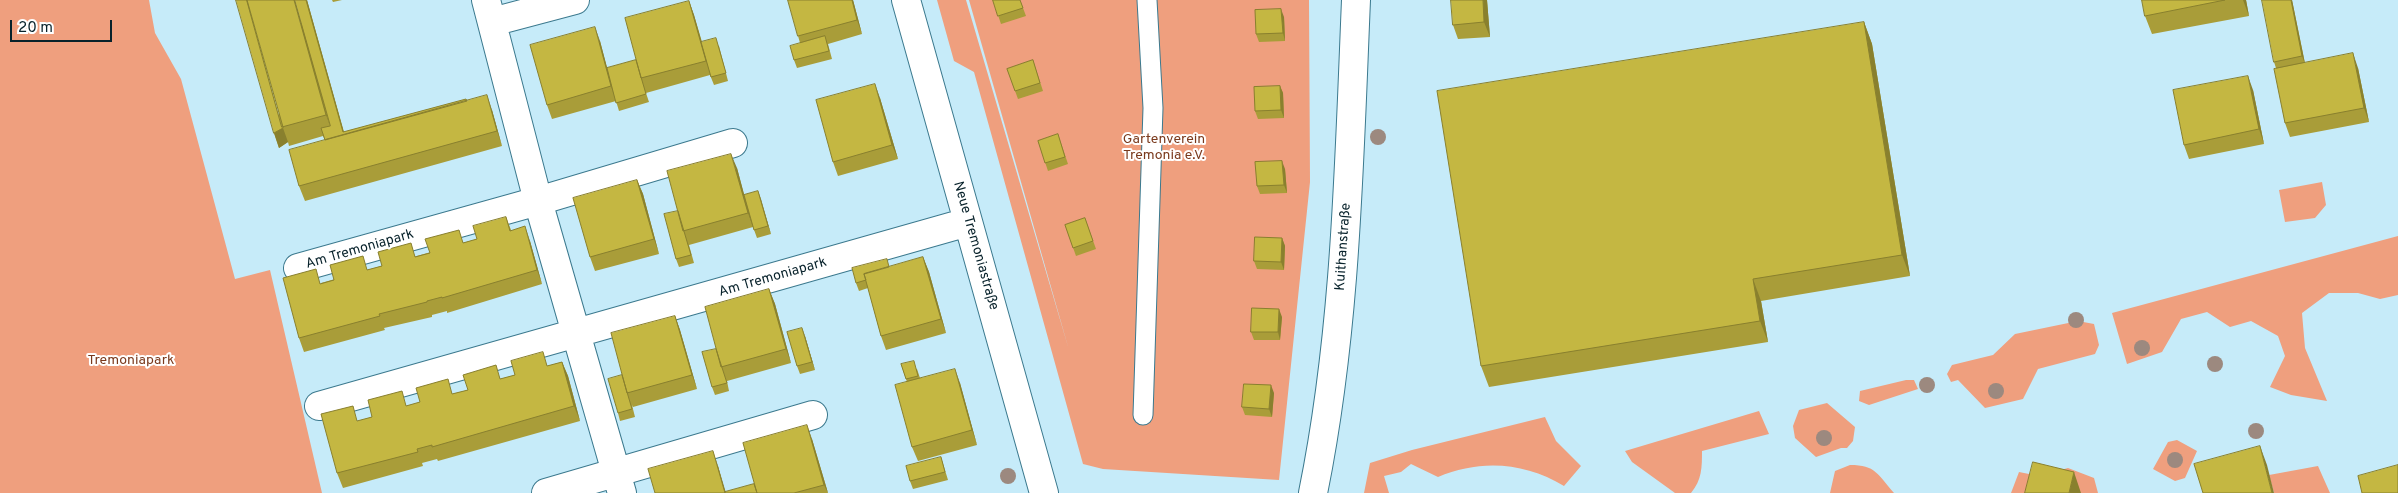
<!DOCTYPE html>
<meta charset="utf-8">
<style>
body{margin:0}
#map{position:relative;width:2398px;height:493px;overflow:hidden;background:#c6ebf9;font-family:Overpass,sans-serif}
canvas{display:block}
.scale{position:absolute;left:10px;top:20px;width:102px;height:22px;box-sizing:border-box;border:2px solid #08222b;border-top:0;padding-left:6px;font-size:15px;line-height:18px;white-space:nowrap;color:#08222b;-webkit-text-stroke:4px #fff;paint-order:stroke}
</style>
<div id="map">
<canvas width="2398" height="493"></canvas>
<div class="scale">20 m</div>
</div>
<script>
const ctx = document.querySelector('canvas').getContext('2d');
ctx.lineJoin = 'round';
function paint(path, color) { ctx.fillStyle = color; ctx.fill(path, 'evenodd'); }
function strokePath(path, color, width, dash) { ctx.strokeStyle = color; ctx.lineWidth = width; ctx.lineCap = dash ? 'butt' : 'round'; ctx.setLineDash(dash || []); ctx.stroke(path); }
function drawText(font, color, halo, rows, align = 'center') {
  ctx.font = font + ' Overpass,sans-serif'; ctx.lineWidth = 4; ctx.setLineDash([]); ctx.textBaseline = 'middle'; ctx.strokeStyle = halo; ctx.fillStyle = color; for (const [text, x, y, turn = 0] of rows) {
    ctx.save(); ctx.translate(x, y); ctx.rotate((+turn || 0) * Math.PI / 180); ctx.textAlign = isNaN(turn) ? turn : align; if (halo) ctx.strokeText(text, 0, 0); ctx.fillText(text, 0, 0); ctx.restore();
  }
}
const green = new Path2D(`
 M0 0H149L155 33 181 79 235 279 270 270 322 493H0Z
 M937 0H966L1069 350 969 0H1309L1310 182 1279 480 1103 469 1083 464 974 72 954 61Z
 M2322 182 2326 205 2315 218 2285 222 2279 190Z
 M2398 236V295L2380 299 2358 293H2329L2302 313 2305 348 2327 401 2291 395 2270 387 2285 356 2278 336 2251 321 2230 327 2207 312 2181 319 2162 352 2127 364 2112 313Z
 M2078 321 2094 324 2099 345 2095 354 2038 369 2023 399 1985 408 1958 380 1951 382 1947 374 1952 365 1993 355 2015 334Z
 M1906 380H1914L1918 389 1869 405 1859 401 1860 391Z
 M1827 403 1855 427 1853 441 1847 448H1841L1816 457 1795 438 1793 426 1799 410Z
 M1759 411 1769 434 1702 451C1702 467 1702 480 1691 493H1675L1632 462 1625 451Z
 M1545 417 1556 441 1581 466 1564 486C1525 462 1480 459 1438 477L1411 464 1401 472 1384 476 1389 493H1364L1370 463 1412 450Z
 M2177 440 2197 451 2185 478 2175 481 2153 469 2168 442Z
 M1850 465C1876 465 1877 474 1894 493H1830L1835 471Z
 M2318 466 2330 493H2274L2269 475Z
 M2068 468 2094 478 2098 493H2011L2019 472 2039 476Z`);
const service = new Path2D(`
 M1143 415 1153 108 1147 0`);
const minor = new Path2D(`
 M486 0 538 201 622 493
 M906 0 1044 493
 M492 22 575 0
 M298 268 538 201 733 143
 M319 406 968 222
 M546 493 813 415
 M1313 493C1346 331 1349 165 1356 0`);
const trees = [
 [1378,137],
 [2076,320],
 [2142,348],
 [2215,364],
 [1927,385],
 [1996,391],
 [2256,431],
 [1824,438],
 [2175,460],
 [1008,476]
];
const wall = new Path2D(`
 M307 0 344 132 467 101 492 110 502 146 305 201 299 186 325 140 323 136 289 146 288 142 279 148 274 133Z
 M332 0H342L333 2Z
 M788 0H853L862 34 828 44 832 59 797 68 794 60 800 43Z
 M993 0H1020L1026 16 1001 24Z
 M1487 0 1490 37 1458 39 1453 25Z
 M2142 0H2246L2249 16 2152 34 2145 16Z
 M2292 0 2305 63 2358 68 2369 122 2290 137 2285 123 2276 68 2274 62Z
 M689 1 694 15 702 42 719 46 728 81 714 85 710 75 646 93 649 102 619 111 616 101 552 119 547 105 600 41 607 68 636 60Z
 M1284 17 1285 41 1259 42 1256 34Z
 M1864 22 1872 44 1910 276 1761 301 1768 342 1489 387 1481 366Z
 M1033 60 1043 91 1018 99 1007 69Z
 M1280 86 1283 93 1284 118 1258 119 1255 111Z
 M2253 90 2264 144 2189 159 2184 145Z
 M880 98 898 159 838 176 833 162Z
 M1058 134 1068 164 1048 171 1038 141Z
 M737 168 744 195 758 191 771 234 757 238 753 227 689 245 694 263 679 267 676 259 678 211Z
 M1285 169 1287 193 1260 194 1257 186Z
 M637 180 643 194 659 254 595 271 590 257Z
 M506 217 511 230 530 241 542 284 447 313V311L432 315V317L384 328 385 330 304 352 299 338 321 283 477 239Z
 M1085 218 1096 249 1076 256 1065 225Z
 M1282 238 1285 246 1284 270 1257 269 1254 261Z
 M923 257 929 272 946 333 886 350 881 336 868 288 859 291 856 283 890 267Z
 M769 289 775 304 791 363 727 381 729 391 715 395 712 387 716 349Z
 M675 316 680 330 697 389 633 407 632 405 635 417 620 421 618 413 622 375Z
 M1282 317 1280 340H1254L1251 332Z
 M805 336 815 370 800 374 797 366Z
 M562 362 568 376 580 421 438 461 437 459 422 463 423 466 343 488 337 473 359 421 407 406 468 390 501 379Z
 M901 364 917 369 920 378 960 383 977 445 918 461 912 447 907 382Z
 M1274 393 1272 417 1245 415 1242 407Z
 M812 439 828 493H655L718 466 725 492 754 484Z
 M941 457 948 480 913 489 910 481Z`);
const shadedWall = new Path2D(`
 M294 0H295L333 134 326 115Z
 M306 0H307L346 140 343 132Z
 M852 0H853L862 34 857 20Z
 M1483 0H1487L1490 37 1484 22Z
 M2243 0H2246L2249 16Z
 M2291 0H2292L2305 64 2302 56Z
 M689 1 694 15 711 75 706 61Z
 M1281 9 1284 17 1285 41 1283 33Z
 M1864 22 1872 44 1910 276 1902 255Z
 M595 27 600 41 616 101 611 86Z
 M2353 53 2358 68 2369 122 2364 108Z
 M2248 76 2253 90 2264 144 2259 129Z
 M875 84 880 98 898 159 892 145Z
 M1280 86 1283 93 1284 118 1281 110Z
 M487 95 492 110 502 146 497 131Z
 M283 128 288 142 279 148 274 133Z
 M731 154 737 168 753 227 748 213Z
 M1282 161 1285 169 1287 193 1284 185Z
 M637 180 643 194 659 254 654 239Z
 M758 191 761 199 771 234 768 226Z
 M525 226 530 241 542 284 537 270Z
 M1282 238 1285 246 1284 270 1281 262Z
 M923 257 929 272 946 333 941 319Z
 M1753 279 1761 301 1768 342 1760 321Z
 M769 289 775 304 791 363 786 349Z
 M1279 309 1282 317 1280 340 1278 332Z
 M675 316 680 330 697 389 692 375Z
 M802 328 805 336 815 370 812 362Z
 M562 362 568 376 580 421 574 406Z
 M955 369 960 383 977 445 972 430Z
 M1271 385 1274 393 1272 417 1269 409Z
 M807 425 812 439 828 493 824 485Z
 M2260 446 2267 465 2274 493H2272Z
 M713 451 718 466 726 493H725Z
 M2074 472 2081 493H2069Z`);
const building = new Path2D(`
 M236 0H247L283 127V128L274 133Z
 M247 0H294L326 115 282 127Z
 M295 0H306L343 132 466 99 467 101 325 140 321 128 330 126Z
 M788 0H852L857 20 798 36Z
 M993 0H1020L1023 8 998 16Z
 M1451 0H1483L1484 22 1453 25Z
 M2142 0H2225L2145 16Z
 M2262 0H2291L2302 56 2274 62Z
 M689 1 706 61 641 78 625 18Z
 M1281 9 1283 33 1256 34 1255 10Z
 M1864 22 1902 255 1753 279 1760 321 1481 366 1437 91Z
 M595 27 611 86 547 105 530 45Z
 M825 36 829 51 794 60 790 46Z
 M716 38 726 73 711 77 701 42Z
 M2353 53 2364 108 2285 123 2274 69Z
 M636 60 646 94 616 103 607 68Z
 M1033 60 1040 83 1015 91 1007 69Z
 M2248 76 2259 129 2184 145 2173 90Z
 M875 84 892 145 833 162 816 100Z
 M1280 86 1281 110 1255 111 1254 87Z
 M487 95 497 131 299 186 289 150Z
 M1058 134 1065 157 1045 163 1038 141Z
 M731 154 748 213 683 231 667 171Z
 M1282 161 1284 185 1257 186 1255 162Z
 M637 180 654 239 590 257 573 198Z
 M758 191 768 226 754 230 744 195Z
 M678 211 691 255 676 259 664 214Z
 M506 217 510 231 525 226 537 270 442 298V297L427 301V302L379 314 380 316 299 338 283 278 316 269 320 284 334 280 330 265 363 256 367 270 382 266 378 252 411 243 415 257 430 253 425 239 459 230 463 243 477 239 473 226Z
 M1085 218 1093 241 1073 248 1065 225Z
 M1255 237 1282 238 1281 262 1254 261Z
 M923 257 941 319 881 336 864 274Z
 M887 259 889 267 864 274 866 280 856 283 852 268Z
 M769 289 786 349 721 367 705 307Z
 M1252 308 1279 309 1278 332H1251Z
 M675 316 692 375 627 393 611 333Z
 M802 328 812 362 797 366 787 332Z
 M716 349 727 383 712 387 702 352Z
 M543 352 547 366 562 362 574 406 432 447V445L417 449 418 452 337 473 321 414 353 406 357 421 372 417 368 400 402 391 406 406 420 402 416 388 448 379 452 394 468 390 463 375 496 365 500 379 515 375 511 361Z
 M914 361 918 376 906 379 901 364Z
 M955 369 972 430 912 447 895 385Z
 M622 375 632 409 618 413 608 379Z
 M1244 384 1271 385 1269 409 1242 407Z
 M807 425 824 485 794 493H757L743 443Z
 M2260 446 2272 493H2203L2194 464Z
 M713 451 725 493H655L648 469Z
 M941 457 945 472 910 481 906 466Z
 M2033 462 2074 472 2069 493H2025Z
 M2398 465V493H2362L2358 476Z
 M754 484 757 493H725V492Z`);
const parkNames = [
 ["Gartenverein",1164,140],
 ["Tremonia e.V.",1164,156],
 ["Tremoniapark",131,361]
];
const streetNames = [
 ["Neue Tremoniastraße",975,246,74],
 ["Kuithanstraße",1344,247,-86],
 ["Am Tremoniapark",360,250,-16],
 ["Am Tremoniapark",773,278,-16]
];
paint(green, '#ef9f7e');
strokePath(service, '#3b798e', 21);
strokePath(minor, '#3b798e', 30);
strokePath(service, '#fff', 19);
strokePath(minor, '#fff', 28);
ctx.fillStyle = '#9c897f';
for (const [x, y] of trees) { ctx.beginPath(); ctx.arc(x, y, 8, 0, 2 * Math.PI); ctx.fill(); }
paint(wall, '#a99d39');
paint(shadedWall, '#89802e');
paint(building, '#c4b742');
strokePath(building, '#89802e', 1);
drawText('14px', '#7a391c', '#fff', parkNames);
drawText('14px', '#08222b', '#fff', streetNames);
</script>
